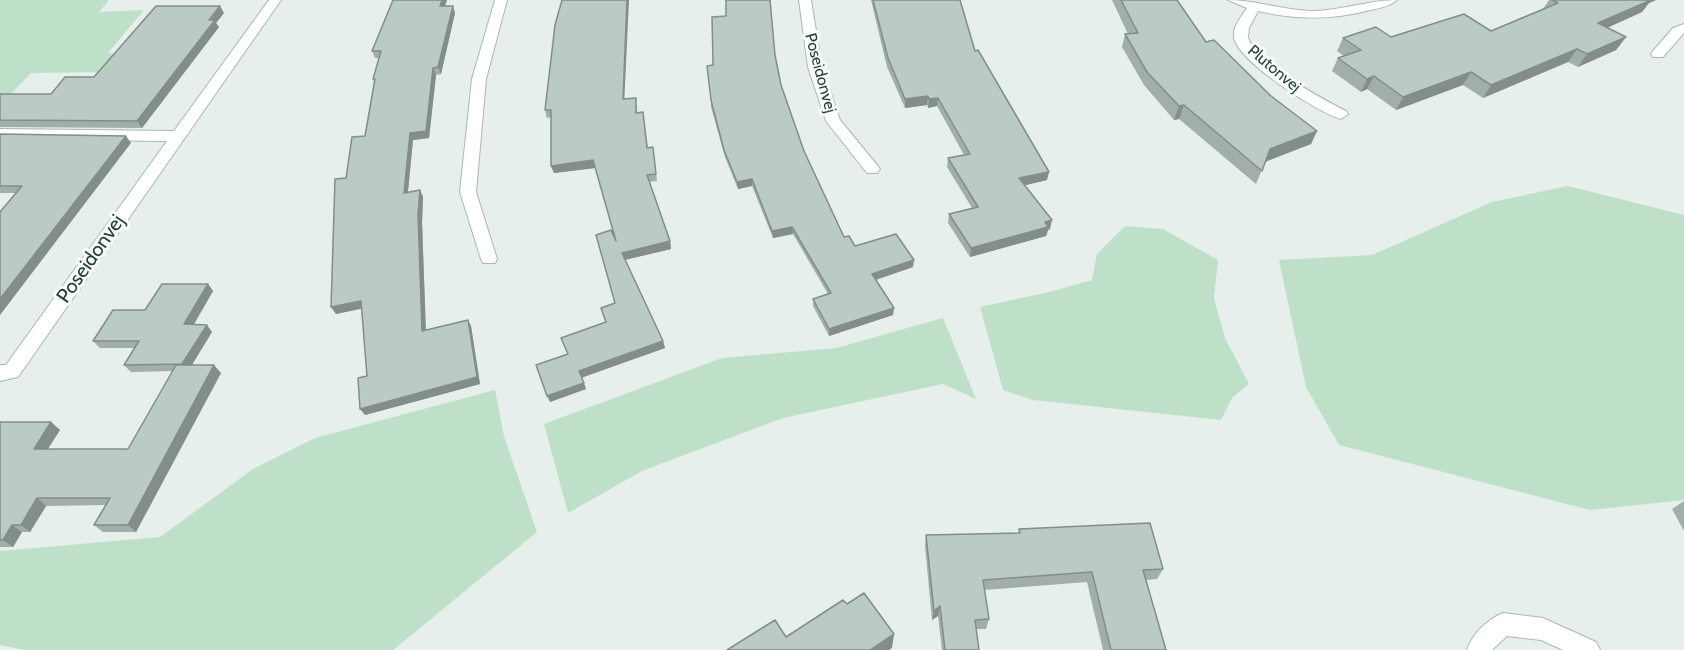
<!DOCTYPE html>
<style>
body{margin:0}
canvas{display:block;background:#e6efeb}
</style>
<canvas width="1684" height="650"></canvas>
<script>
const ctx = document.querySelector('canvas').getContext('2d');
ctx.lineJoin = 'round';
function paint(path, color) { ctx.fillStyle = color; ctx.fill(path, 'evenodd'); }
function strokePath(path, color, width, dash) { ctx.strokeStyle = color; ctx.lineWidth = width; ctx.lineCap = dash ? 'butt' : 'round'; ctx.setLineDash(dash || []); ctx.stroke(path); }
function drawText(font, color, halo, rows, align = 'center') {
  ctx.font = font + ' Cabin,sans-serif'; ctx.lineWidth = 6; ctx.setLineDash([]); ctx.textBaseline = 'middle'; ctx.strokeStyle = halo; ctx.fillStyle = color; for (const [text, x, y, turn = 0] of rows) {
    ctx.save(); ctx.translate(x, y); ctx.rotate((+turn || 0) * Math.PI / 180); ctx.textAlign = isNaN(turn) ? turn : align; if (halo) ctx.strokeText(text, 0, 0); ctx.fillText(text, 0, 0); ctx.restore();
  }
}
const green = new Path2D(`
 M0 0H109L99 12 144 10 108 53 129 54 116 72 31 73 0 105Z
 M1568 186 1684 215V500L1590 510 1339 445 1306 387 1279 260 1372 255 1492 202Z
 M1125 226 1163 229 1218 260 1214 298 1225 338 1249 384 1232 398 1221 420 1033 400 1003 390 980 307 1049 292 1092 280 1097 254Z
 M943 318 976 399 943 384 783 418 642 471 568 513 544 424 722 358 836 348Z
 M495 390 504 436 537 532 393 650H25L0 645V551L160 537 253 469 315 438Z`);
const minor = new Path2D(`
 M269 0H281L18 377 0 381V365H6L167 141 0 139V129L174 131Z
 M495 0H507L486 79 476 192 497 259 495 263H483L481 259 460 192 472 79Z
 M799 0H811L822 67 840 120 877 165 880 169 877 173H867L826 121 808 67Z
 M1228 0C1257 0 1285 11 1315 11 1343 10 1370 0 1397 0 1391 6 1380 8 1371 10 1333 20 1296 20 1258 11L1249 28 1248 37C1256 64 1321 98 1346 111L1348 114 1341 119C1318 113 1239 62 1234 38 1232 27 1241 17 1247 8Z
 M1684 24V33L1663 57H1653L1651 54 1653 51 1673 28Z
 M1503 613 1543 618 1596 642 1600 650H1563L1541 640 1507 636 1492 650H1467C1472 634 1488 619 1503 613Z`);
const wall = new Path2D(`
 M871 0H960L975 51 1047 180 1025 185 1050 229 1048 230 1046 236 970 257 948 223 949 214 972 208 947 167 948 158 964 155 937 106 928 108 927 105 905 108 887 67Z
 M1112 0H1177L1206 42 1271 96 1317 131 1311 144 1265 162 1256 184 1179 119 1174 120 1144 85 1122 47 1125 34H1128Z
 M1549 0H1656L1649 3 1642 12 1607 28 1626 37 1616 50 1578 67 1568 62 1483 98 1463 85 1396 110 1367 89 1361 92 1332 71 1338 58 1344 56 1337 51 1343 38 1391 37 1491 31 1543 9Z
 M445 6 455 13 441 74 436 75 429 138 413 140 408 192 420 190 423 197 422 222 426 330 468 320 471 326 480 384 365 415 367 376 362 308 336 314 331 307 346 178 365 136 374 82 373 79 379 58H375L372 51Z
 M224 13 216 23 219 27 142 128 0 127V94H51L94 77Z
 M775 55 781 85 804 151 844 237 855 246 913 267 876 280 893 315 829 336 813 306V299L828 294 793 234 773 238 752 186 738 189 725 157 711 107V100Z
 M624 99 637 105V113L643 112 648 148 653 147 657 181 649 182 670 241 671 249 625 260 663 341 665 348 581 377 586 389 550 402 567 354 606 323 601 308 615 303V239L595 168 554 173 551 166V117L547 118 545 110Z
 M0 134 131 143 16 193H0Z
 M208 284 213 291 194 324 212 332 192 365 221 373 136 532H103L94 525 106 505 46 506 30 532H22L13 547H0V422H51L60 430 48 449H128L173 371 131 372 124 365 135 348H100L93 341 145 310Z
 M1684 501V531L1672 509Z
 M1019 529 1163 569 1157 579 1146 580 1166 650H1103L1087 582 984 590 989 619 986 629H976L979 650H942L938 616 932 620 925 546 926 535 1018 533Z`);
const shadedWall = new Path2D(`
 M442 0H447L443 13 440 6Z
 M627 0H629L624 106 623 99Z
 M1642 0H1656L1649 3 1642 12 1589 36 1598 23Z
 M220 6 224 13 216 23 219 27 142 128 137 121Z
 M453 6 455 13 441 74 438 67Z
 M1626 37 1616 50 1578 67 1587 54Z
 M1577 49 1568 62 1483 98 1491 85Z
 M433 68 436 75 429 138 413 140 407 200 404 193 410 133Z
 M1471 72 1463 85 1396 110 1403 97Z
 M1374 76 1367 89 1361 92 1367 79Z
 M928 96 927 105 905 108V99Z
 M938 98 937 106 928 108 929 99Z
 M1184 105 1179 119 1174 120 1179 106Z
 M1317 131 1311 144 1264 162 1270 149Z
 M126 136 131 143 0 315V299Z
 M593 160 595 168 554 173 551 166Z
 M1049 172 1047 180 1018 187 1019 178Z
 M752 179V186L738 189 737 182Z
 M420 190 423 197 422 222 426 338 422 331 418 214Z
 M1052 220 1050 229 1048 230 1046 236 970 257 971 248Z
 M792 227 793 234 773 238 772 231Z
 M670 241 671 249 624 260 622 253Z
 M914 260 913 267 872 281V274Z
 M208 284 213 291 190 331 184 324Z
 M361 301 365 308 336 314 331 307Z
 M894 308 893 315 829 336V329Z
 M468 320 471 326 480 384 365 415 360 409Z
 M207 325 212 332 188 371 182 364Z
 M663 341 665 348 581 378 579 371Z
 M214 365 221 373 136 532 128 525Z
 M584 383 586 389 550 402 547 396Z
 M51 422 60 430 43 456 34 449Z
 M37 498 46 506 30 532 21 525Z
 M12 525 22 532 13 547 3 540Z
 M940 606 938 616 932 620 934 611Z
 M894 634 892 648 889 650H870Z`);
const building = new Path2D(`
 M393 0H442L440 6H453L438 67 433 68 426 131 410 133 404 193 420 190 418 214 422 331 468 320 477 377 360 409 358 378 367 376 361 301 331 307 335 179 346 178 352 137 365 136 375 79H373L381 51H372Z
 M562 0H627L623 99 636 98V113L643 112 647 148 653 147 656 174 647 175 670 241 622 253 663 341 579 371 584 383 547 396 536 365 568 354 561 338 606 322 601 308 615 303 596 235 611 230 616 241 593 160 551 166V110H545L555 25Z
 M726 0H770L775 55 781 85 804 151 844 237 849 236 855 246 896 234 914 260 872 274 894 308 829 329 813 299 831 293 792 227 772 231 752 179 737 182 724 150 711 100 707 66 713 65 712 17 726 16Z
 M873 0H960L975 51 978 50 1049 172 1019 178 1052 220 1045 222 1048 227 971 248 949 214 978 207 948 158 970 154 938 98 929 99 928 96 905 99 888 58Z
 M1121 0H1177L1206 42 1214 40 1271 96 1317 131 1270 149 1262 171 1184 105 1179 106 1147 72 1125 34 1138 33Z
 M1552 0H1651L1598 23 1626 37 1587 54 1577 49 1491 85 1471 72 1403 97 1374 76 1367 79 1338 58 1361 50 1343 38 1376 27 1391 37 1464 14 1491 31 1558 3Z
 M156 6H220L209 20H215L137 121 0 120V94H51L65 77H94Z
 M0 134 126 136 0 299V212L22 186H0Z
 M162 284H208L184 324 207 325 182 364 124 365 139 341H93L113 310H145Z
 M176 365H214L128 525H94L110 498H37L21 525H12L3 540H0V422H51L34 449H128Z
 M1150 523 1163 569 1143 570 1166 650H1111L1092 572 983 580 989 619 975 620 979 650H945L940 606 934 611 926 535 1020 533 1019 529Z
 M864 593 894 634 870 650H727L775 620 786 637 843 600 847 604Z`);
const farStreetnames = [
 ["Plutonvej",1274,69,40],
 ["Poseidonvej",820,73,75]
];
const streetNames = [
 ["Poseidonvej",91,259,-55]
];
paint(green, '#bfe0c8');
strokePath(minor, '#a8b8b2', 2);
paint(minor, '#fff');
paint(wall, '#a1aea9');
paint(shadedWall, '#838d89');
paint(building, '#bbcac4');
strokePath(building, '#838d89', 1.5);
drawText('16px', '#24423a', '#f7fbf9', farStreetnames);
drawText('20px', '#24423a', '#f7fbf9', streetNames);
</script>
